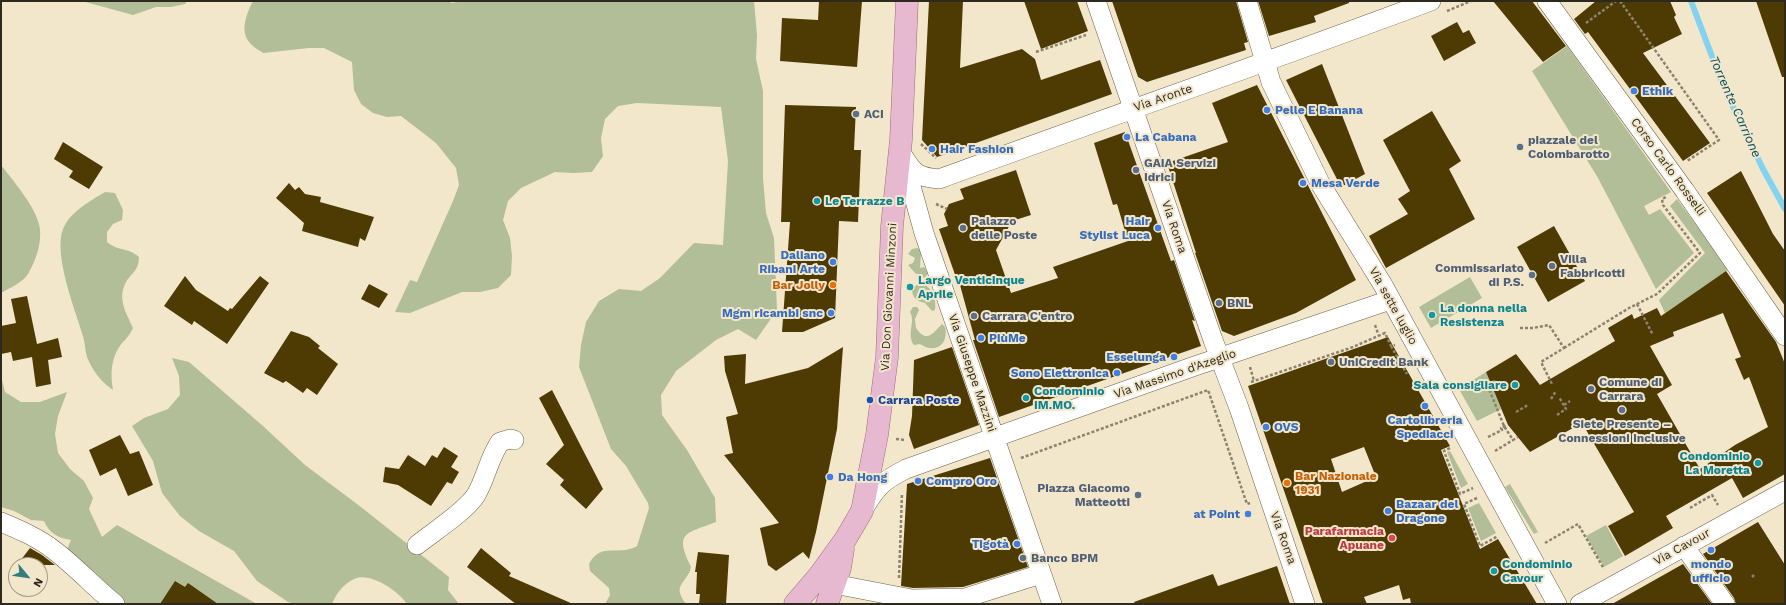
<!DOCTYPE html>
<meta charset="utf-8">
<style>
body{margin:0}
#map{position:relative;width:1786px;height:605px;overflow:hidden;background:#f3e7cb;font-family:"Work Sans",sans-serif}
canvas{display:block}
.frame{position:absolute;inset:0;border:2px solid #2d291e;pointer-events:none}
.north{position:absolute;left:8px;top:557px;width:40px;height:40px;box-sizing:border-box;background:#f3e7cb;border:1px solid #a49b86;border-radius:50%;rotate:119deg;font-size:11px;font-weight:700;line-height:16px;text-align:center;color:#2d291e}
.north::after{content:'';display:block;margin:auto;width:14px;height:18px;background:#337c80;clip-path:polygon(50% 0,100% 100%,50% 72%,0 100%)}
</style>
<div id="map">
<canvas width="1786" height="605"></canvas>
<div class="frame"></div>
<div class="north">N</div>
</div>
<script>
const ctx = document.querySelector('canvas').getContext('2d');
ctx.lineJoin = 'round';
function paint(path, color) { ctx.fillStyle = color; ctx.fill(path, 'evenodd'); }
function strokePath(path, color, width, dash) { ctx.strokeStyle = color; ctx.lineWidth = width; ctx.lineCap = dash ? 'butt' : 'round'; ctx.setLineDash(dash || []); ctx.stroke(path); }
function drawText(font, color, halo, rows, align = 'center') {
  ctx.font = font + ' "Work Sans",sans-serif'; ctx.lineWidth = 4; ctx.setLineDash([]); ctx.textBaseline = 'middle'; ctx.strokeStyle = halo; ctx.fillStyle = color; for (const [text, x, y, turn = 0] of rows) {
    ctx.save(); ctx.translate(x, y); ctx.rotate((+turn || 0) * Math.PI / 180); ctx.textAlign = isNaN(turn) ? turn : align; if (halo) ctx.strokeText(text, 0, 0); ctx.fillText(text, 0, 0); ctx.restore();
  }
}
const green = new Path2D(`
 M82 1H187L185 4 171 7H156L133 15Z
 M253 1H448L452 3 462 1H754L757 35 756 59 763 91V178L766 213 774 238 777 310 756 340 738 329 716 340 676 371 661 395 662 415 687 450 715 498 716 522C685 534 674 532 691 567 687 584 671 584 686 604H605L610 595 609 588 590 571 589 564C601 541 618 557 637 546L649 508 648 503 626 466 611 449 579 367 581 345 586 322 599 301 619 289 641 291 660 278 694 243 723 245 728 161 721 107 637 103 618 106 605 119 601 138 603 156 592 172 573 173 555 172 521 188 508 201 503 220 510 238 512 256 511 275 498 288 480 292H462L410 313 395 312 410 280 417 282 453 201 459 185 456 168 436 143 401 116 387 117 373 113 361 104 354 90 352 62 324 48H309L263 53C259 50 253 47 250 43 239 31 247 13 253 1Z
 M1567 46 1671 192 1644 206 1649 215 1660 209 1694 253 1656 289 1598 178 1532 71Z
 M1 165C12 179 33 204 38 221 44 237 37 259 28 274 23 282 10 288 1 293Z
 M105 192 115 193 123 210 122 220 113 224 107 232V242C119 252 128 247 139 257 138 272 133 271 126 282 117 299 126 312 133 328 130 334 127 338 122 343 111 357 110 373 113 390 101 382 92 370 87 357 85 350 85 343 83 336 75 310 53 254 63 229 70 212 90 201 105 192Z
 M1677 199 1729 269 1665 313 1659 300 1705 253 1670 206Z
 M918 248 921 252 920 268 924 267 928 273 925 278 915 273 908 265 913 263 915 258 908 254 912 249Z
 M1470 277 1482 298 1431 328 1419 307Z
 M919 283C931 284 937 299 935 310L932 311 925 303C917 301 912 298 912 289Z
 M913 307H917L919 310 915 319 916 328C927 344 933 333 942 324L945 327C949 345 935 354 920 344L914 345C906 334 916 322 910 312Z
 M172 358 189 362 263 426 305 465 361 507 449 577 448 590 459 604H407C399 591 369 571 354 579 342 585 337 593 332 604H295L288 602 257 581 234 551 199 531 180 516 162 493 153 461 132 426 144 418 168 409 180 395 179 376Z
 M1486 372 1501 409 1477 421 1459 389Z
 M1 376 5 392 21 402H40L67 392 58 416 55 434 58 453 70 469 84 481 93 498 89 509 102 537 117 525 257 604H125L66 552 71 540C58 538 49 533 44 521L31 520 14 511 1 507Z
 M1450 451 1468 484 1461 488 1447 452Z
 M1510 484 1538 532 1534 534 1505 487Z
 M1479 503 1496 533 1481 541 1468 508Z
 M1606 525 1623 556 1604 567 1586 536Z`);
const stream = new Path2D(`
 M1691 1 1724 88 1763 169 1785 209`);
const building = new Path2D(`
 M819 1H862L857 67 780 61 782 18 818 20Z
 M929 1H963L960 68 1022 49 1035 59 1041 80 1100 60 1112 94 937 157 922 140Z
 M1024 1H1077L1088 31 1041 49Z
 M1112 1H1236L1248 42 1244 43 1246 50 1147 82 1138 77Z
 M1258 1H1349V3L1314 16 1316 22 1269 36Z
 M1493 1H1532L1566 46 1543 62Z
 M1596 1H1670L1676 15 1674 17 1682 34 1643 53 1710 143 1683 161 1588 32 1585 34 1574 19Z
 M1756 1H1785V77H1782Z
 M1457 22 1463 33 1469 30 1476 43 1444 61 1431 36Z
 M1322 64 1365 174 1341 187 1286 80Z
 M1257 85 1356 280 1296 313 1234 336 1222 331 1195 253H1196L1167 163 1228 142 1212 103Z
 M785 105 856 107 854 150H861L858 222 839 221 835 318 803 332H782L790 222H781Z
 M1432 111 1461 161 1449 169 1475 219 1386 268 1369 236 1408 214 1398 199 1410 191 1383 140Z
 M1125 132 1171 261 1174 260 1195 321 1192 320 1201 346 999 417 973 340H975L960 285 959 286 939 229 948 226 944 214 949 204 964 199 960 189 1016 170 1031 215 1012 221 996 250 1011 293 1058 278 1053 267 1128 241 1117 204 1113 205 1094 143Z
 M63 142 103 167 89 189 69 177 73 171 54 159Z
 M1741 171 1773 234 1785 251V306L1707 193Z
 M289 183 295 190 299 187 305 194 321 197 320 202 374 217 365 241 360 238 358 247 302 231 304 223 276 198Z
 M1554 226 1585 281 1548 302 1517 247Z
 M1726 271 1776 342 1785 364V474L1743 498 1732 478 1666 516 1673 528 1625 556 1608 526 1634 512 1582 423 1530 452 1508 425 1486 372 1516 354 1540 385 1615 341 1608 328 1632 314 1634 319 1657 308 1661 316ZM1723 313 1741 357 1735 359 1744 380 1749 377 1768 427 1735 445 1700 469 1657 394 1672 385 1650 346 1674 336 1673 332Z
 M185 276 196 290 228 311 230 308 232 309 260 276 269 283 227 344 194 321 192 325 164 306Z
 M369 284 388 294 379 308 361 299Z
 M27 296 37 344 58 338 62 357 48 360 51 384 36 387 32 357 13 361 11 352 1 354V326L16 323 11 299Z
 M291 331 309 337 320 346 318 348 338 364 317 395 307 388 303 393 286 381 283 383 264 373Z
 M1388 337 1450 446 1441 450 1480 549 1498 539 1537 604H1411L1410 598 1403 600 1399 585 1364 597 1367 604H1323L1248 386ZM1364 447 1376 477 1342 492 1331 459Z
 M843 347 837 429 816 532 809 559 803 552 776 571 768 565 760 528 779 523 724 455 733 453 726 417 738 414 725 371 724 356 746 354 745 384 808 368Z
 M952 347 979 425 914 449 909 435 912 416 914 360Z
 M552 390 603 489 586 509 560 485 564 480 546 464 564 445 539 398Z
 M120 435 130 454 139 451 153 485 128 496 116 468 100 476 89 450Z
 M444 447 458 456 451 467 459 472 452 484 447 482 431 506 398 485 383 482 385 467 399 469 408 455 425 466 432 455 437 458Z
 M990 458 1028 567 963 587 913 588 901 586 907 484Z
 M1758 522 1785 565V604H1736L1734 598 1703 554Z
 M30 548 42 555 55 565H17Z
 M481 548 511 573 509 576 573 604H516L467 567Z
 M698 552 729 555 726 604H699L700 594H696L697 572H695Z
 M1683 564 1712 604H1612Z
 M1277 566 1290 604H1135L1134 602 1213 574 1218 586Z
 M175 581 185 587 188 583 218 604H160Z`);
const path = new Path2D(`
 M1620 1 1719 140 1687 161
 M1447 11 1471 1
 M1586 23 1616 1
 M1036 52 1086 35
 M921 144 936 158
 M936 204 947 209
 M1637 304 1653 335
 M1375 325 1379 336
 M1520 328H1533L1549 325 1564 348 1541 362 1552 384
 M1391 346 1407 374
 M1564 348 1629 308 1657 294 1700 253 1663 205 1662 199 1666 197
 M1250 367 1254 381
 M1495 381 1487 384 1504 426 1513 440 1518 437
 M1251 382 1353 347 1385 333 1391 346 1395 345
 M1551 399 1556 391
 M1564 405 1570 401
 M1516 412 1528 405
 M1557 415 1566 409 1559 397
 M1488 437 1502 430 1501 428 1507 425
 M896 439 905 440
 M1450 448 1444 451 1460 494 1473 488
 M1495 451 1513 440
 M1021 458 1208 390 1247 504 1250 503
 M1477 498 1464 504 1480 546 1498 536
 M1690 508 1712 495 1718 505
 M1545 543 1578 524 1604 569
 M1752 577 1754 575
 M899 578 902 493`);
const minor = new Path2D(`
 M1096 1 1213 340 1239 408 1305 604
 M1247 1 1271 82 1321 185 1383 285 1557 604
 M1547 1 1685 191 1785 336
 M903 156C914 174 918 177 939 179 1103 119 1268 62 1431 1
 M904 161 924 233 1052 604
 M864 508C878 485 883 481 906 469L1192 367 1390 300
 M1 522C20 530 39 538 55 551 76 567 94 587 115 604
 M417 545C433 532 465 512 476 495 486 478 489 458 500 442L510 439 514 440
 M1684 546 1725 604
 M834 584 912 599 965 598 1041 574
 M1580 604 1785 491`);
const major = new Path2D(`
 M795 604 819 576 845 540 862 511 877 435 887 357 892 226 901 140 907 1
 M827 604 840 568 843 549`);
const markers = [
 [1634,91,4,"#3f7fe0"],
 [1267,110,4,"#3f7fe0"],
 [856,114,4,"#5c6f8a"],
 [1127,137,4,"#3f7fe0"],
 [1520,147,4,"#5c6f8a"],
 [932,149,4,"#3f7fe0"],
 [1136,170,4,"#5c6f8a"],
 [1303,183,4,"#3f7fe0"],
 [817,201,4,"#0f9aa8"],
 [963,228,4,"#5c6f8a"],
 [1158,228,4,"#3f7fe0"],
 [833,262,4,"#3f7fe0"],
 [1552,266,4,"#5c6f8a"],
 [1532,275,4,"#5c6f8a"],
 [833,285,4,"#e8710a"],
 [910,287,4,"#0f9aa8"],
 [1219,303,4,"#5c6f8a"],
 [831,313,4,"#3f7fe0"],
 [1432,315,4,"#0f9aa8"],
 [974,316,4,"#5c6f8a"],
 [981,338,4,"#3f7fe0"],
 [1174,357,4,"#3f7fe0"],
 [1331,362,4,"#5c6f8a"],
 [1117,373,4,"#3f7fe0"],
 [1515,385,4,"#0f9aa8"],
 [1591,389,4,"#5c6f8a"],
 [1026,398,4,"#0f9aa8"],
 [870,400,4,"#1a4fb4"],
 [1425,406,4,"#3f7fe0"],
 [1622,410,4,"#5c6f8a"],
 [1266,427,4,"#3f7fe0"],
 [1758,463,4,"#0f9aa8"],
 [830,477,4,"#3f7fe0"],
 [918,481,4,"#3f7fe0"],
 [1287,483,4,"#e8710a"],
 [1138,495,4,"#5c6f8a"],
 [1388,511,4,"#3f7fe0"],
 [1248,514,4,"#3f7fe0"],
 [1392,538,4,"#e0444e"],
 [1017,544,4,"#3f7fe0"],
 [1711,550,4,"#3f7fe0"],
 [1023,558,4,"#5c6f8a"],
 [1494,571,4,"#0f9aa8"]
];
const shopNames = [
 ["Ethik",1642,91],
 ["Pelle E Banana",1275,110],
 ["La Cabana",1135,137],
 ["Hair Fashion",940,149],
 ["Mesa Verde",1311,183],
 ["Hair",1150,221,"right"],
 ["Stylist Luca",1150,235,"right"],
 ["Daliano",825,255,"right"],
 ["Ribani Arte",825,269,"right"],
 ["Mgm ricambi snc",823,313,"right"],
 ["PiùMe",989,338],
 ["Esselunga",1166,357,"right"],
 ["Sono Elettronica",1109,373,"right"],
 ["Cartolibreria",1425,420,"center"],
 ["Spediacci",1425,434,"center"],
 ["OVS",1274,427],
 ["Da Hong",838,477],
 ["Compro Oro",926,481],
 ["Bazaar del",1396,504],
 ["Dragone",1396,518],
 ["at Point",1240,514,"right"],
 ["Tigotà",1009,544,"right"],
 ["mondo",1711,564,"center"],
 ["ufficio",1711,578,"center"]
];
const streetNames = [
 ["Via Aronte",1163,98,-19],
 ["Corso Carlo Rosselli",1668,167,54],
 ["Via Roma",1174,227,71],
 ["Via Don Giovanni Minzoni",889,297,-87],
 ["Via sette luglio",1393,306,61],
 ["Via Giuseppe Mazzini",972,373,71],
 ["Via Massimo d'Azeglio",1175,374,-19],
 ["Via Roma",1283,538,70],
 ["Via Cavour",1682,547,-29]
];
const serviceNames = [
 ["ACI",864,114],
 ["piazzale del",1528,140],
 ["Colombarotto",1528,154],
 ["GAIA Servizi",1144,163],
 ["Idrici",1144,177],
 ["Palazzo",971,221],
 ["delle Poste",971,235],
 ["Villa",1560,259],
 ["Fabbricotti",1560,273],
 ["Commissariato",1524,268,"right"],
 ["di P.S.",1524,282,"right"],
 ["BNL",1227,303],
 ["Carrara C'entro",982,316],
 ["UniCredit Bank",1339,362],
 ["Comune di",1599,382],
 ["Carrara",1599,396],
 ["Siete Presente –",1622,424,"center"],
 ["Connessioni inclusive",1622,438,"center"],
 ["Piazza Giacomo",1130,488,"right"],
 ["Matteotti",1130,502,"right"],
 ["Banco BPM",1031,558]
];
const cultureNames = [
 ["Le Terrazze B",825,201],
 ["Largo Venticinque",918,280],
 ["Aprile",918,294],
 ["La donna nella",1440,308],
 ["Resistenza",1440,322],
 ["Sala consigliare",1507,385,"right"],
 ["Condominio",1034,391],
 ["IM.MO.",1034,405],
 ["Condominio",1750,456,"right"],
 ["La Moretta",1750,470,"right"],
 ["Condominio",1502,564],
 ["Cavour",1502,578]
];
const foodNames = [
 ["Bar Jolly",825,285],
 ["Bar Nazionale",1295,476,"left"],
 ["1931",1295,490,"left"]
];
const transitNames = [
 ["Carrara Poste",878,400]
];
const healthNames = [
 ["Parafarmacia",1384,531],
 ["Apuane",1384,545]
];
const waterNames = [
 ["Torrente Carrione",1735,107,66]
];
paint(green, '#b1be97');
strokePath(stream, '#81d3ef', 6);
paint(building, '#4e3b04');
strokePath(minor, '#6d624a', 20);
strokePath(major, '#9c697e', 23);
strokePath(path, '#8b8370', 2.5, [3, 2]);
strokePath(minor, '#fff', 19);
strokePath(major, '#e7b9d0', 22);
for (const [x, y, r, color] of markers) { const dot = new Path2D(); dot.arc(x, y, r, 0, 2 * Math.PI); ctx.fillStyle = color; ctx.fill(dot); strokePath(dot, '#f3e7cb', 1.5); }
drawText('bold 12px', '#366cbe', '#f3e7cb', shopNames, 'left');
drawText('12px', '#2d291e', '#f3e7cb', streetNames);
drawText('bold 12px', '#4e5e75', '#f3e7cb', serviceNames, 'left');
drawText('bold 12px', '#0d838f', '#f3e7cb', cultureNames, 'left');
drawText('bold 12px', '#c56008', '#f3e7cb', foodNames, 'right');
drawText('bold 12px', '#164399', '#f3e7cb', transitNames, 'left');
drawText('bold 12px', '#be3a42', '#f3e7cb', healthNames, 'right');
drawText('italic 13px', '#064f63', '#f3e7cb', waterNames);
</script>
